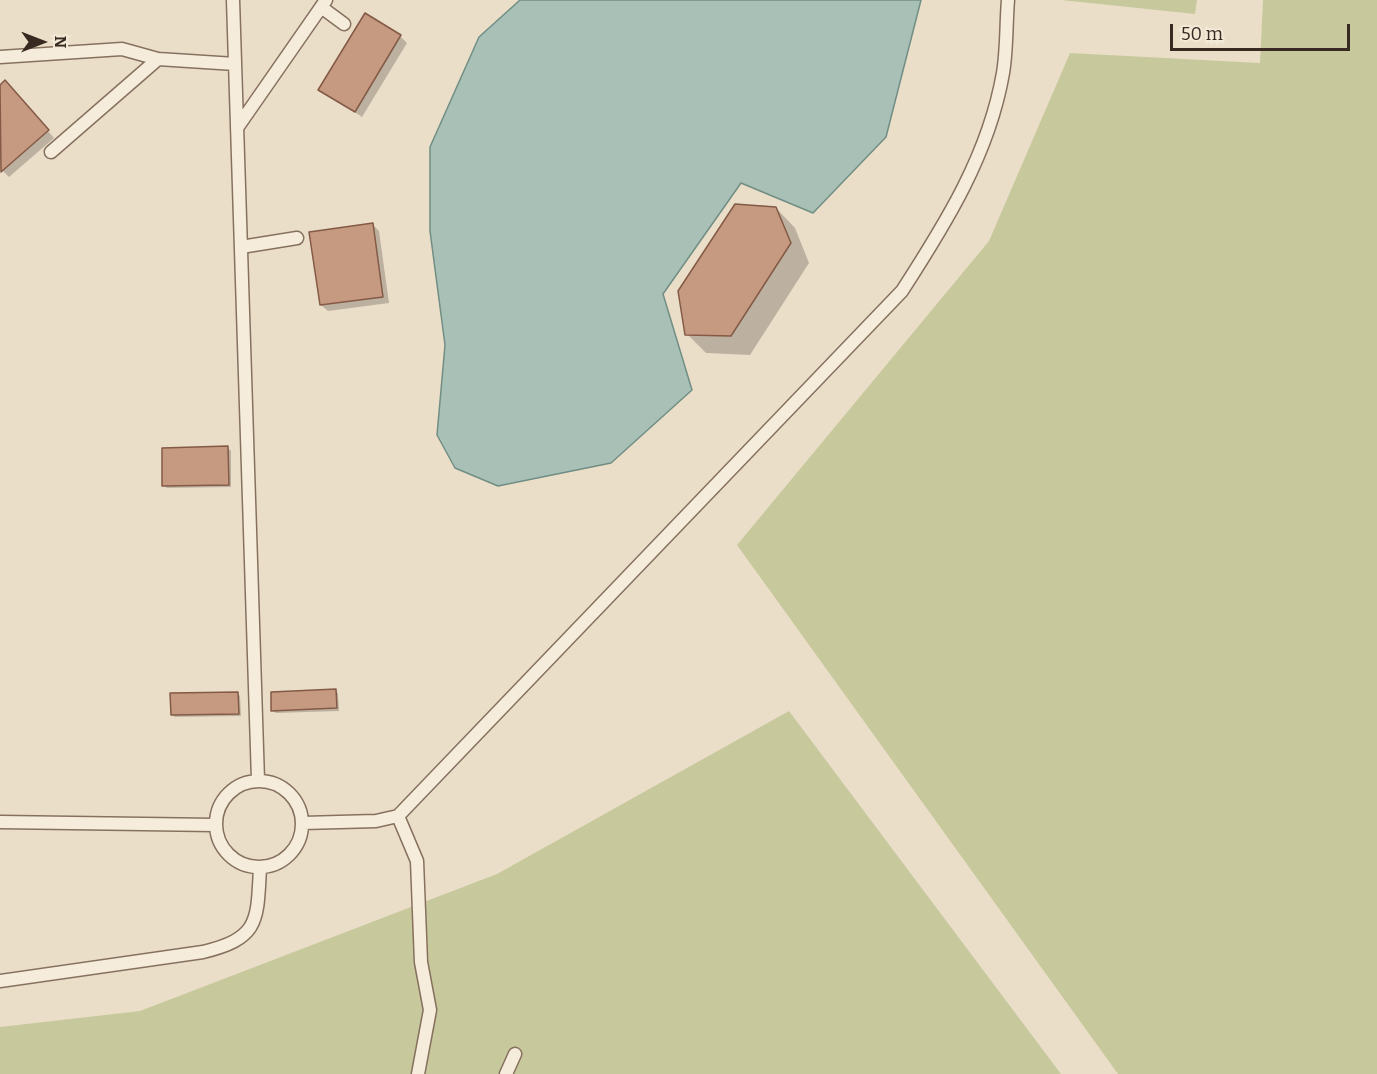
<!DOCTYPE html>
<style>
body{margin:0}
#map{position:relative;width:1377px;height:1074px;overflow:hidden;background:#ebdec8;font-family:Bitter,serif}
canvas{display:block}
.north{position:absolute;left:12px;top:12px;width:60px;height:60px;-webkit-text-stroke:4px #f3e9d7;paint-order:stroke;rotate:90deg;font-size:16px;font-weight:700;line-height:24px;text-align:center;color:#382a21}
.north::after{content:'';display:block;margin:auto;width:21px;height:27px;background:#382a21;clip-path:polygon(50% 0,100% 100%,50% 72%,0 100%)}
.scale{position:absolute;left:1170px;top:24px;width:180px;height:27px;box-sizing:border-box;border:3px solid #382a21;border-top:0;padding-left:8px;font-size:18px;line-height:21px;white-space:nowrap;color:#382a21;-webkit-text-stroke:4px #f3e9d7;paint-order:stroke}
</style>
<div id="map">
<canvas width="1377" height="1074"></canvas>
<div class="north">N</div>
<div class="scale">50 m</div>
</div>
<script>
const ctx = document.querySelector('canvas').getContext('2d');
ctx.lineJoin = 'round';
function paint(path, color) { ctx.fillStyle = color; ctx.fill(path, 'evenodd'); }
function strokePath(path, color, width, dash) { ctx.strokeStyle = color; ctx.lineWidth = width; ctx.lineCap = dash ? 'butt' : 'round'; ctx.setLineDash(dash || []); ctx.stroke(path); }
const green = new Path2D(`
 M1061 0H1197L1195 14Z
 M1263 0H1377V1074H1118L737 545 989 241 1070 53 1260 63Z
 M789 711 1061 1074H0V1027L140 1011 497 874Z`);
const water = new Path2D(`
 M520 0H921L886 137 813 213 741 183 663 294 692 390 611 463 498 486 455 468 437 435 445 345 430 231V147L479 37Z`);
const shadow = new Path2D(`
 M400 36 407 43 362 117 320 89Z
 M5 82 54 138 9 177 0 168V87Z
 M776 208 795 228 809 263 750 355 706 353 687 334Z
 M372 224 379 231 389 303 328 311 321 305Z
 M228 448 231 451V487L167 488 164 486Z
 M335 690 338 693 339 711 276 713 273 711Z
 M237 693 240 696 241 716 175 717 172 715Z`);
const building = new Path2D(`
 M365 13 401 35 355 112 318 90Z
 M5 80 49 130 1 172 0 85Z
 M735 204 776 207 791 243 731 336 685 335 678 291Z
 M373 223 383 297 320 305 309 232Z
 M228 446 229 485 162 486V448Z
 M336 689 337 708 271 711V692Z
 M238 692 239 714 171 715 170 693Z`);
const service = new Path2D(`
 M233 0 258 780
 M321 7 344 24
 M0 57 122 49 158 59 235 64
 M237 128 326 0
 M51 152 158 59
 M241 247 297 238
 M216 824a43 43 0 1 1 86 0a43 43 0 1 1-86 0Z
 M398 816 417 861 421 962 430 1010 418 1074
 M0 822 215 825
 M303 823 376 821 398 816 902 291C946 223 989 154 1003 73 1007 49 1006 24 1008 0
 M0 981 203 952C260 938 257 921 260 868
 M506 1074 515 1054`);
paint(green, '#c7c99d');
paint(water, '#a9c0b7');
strokePath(water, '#708e84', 1.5);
paint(shadow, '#0003');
paint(building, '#c69981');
strokePath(building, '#835a46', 1.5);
strokePath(service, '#86715f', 15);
strokePath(service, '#f6ecdb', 12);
</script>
